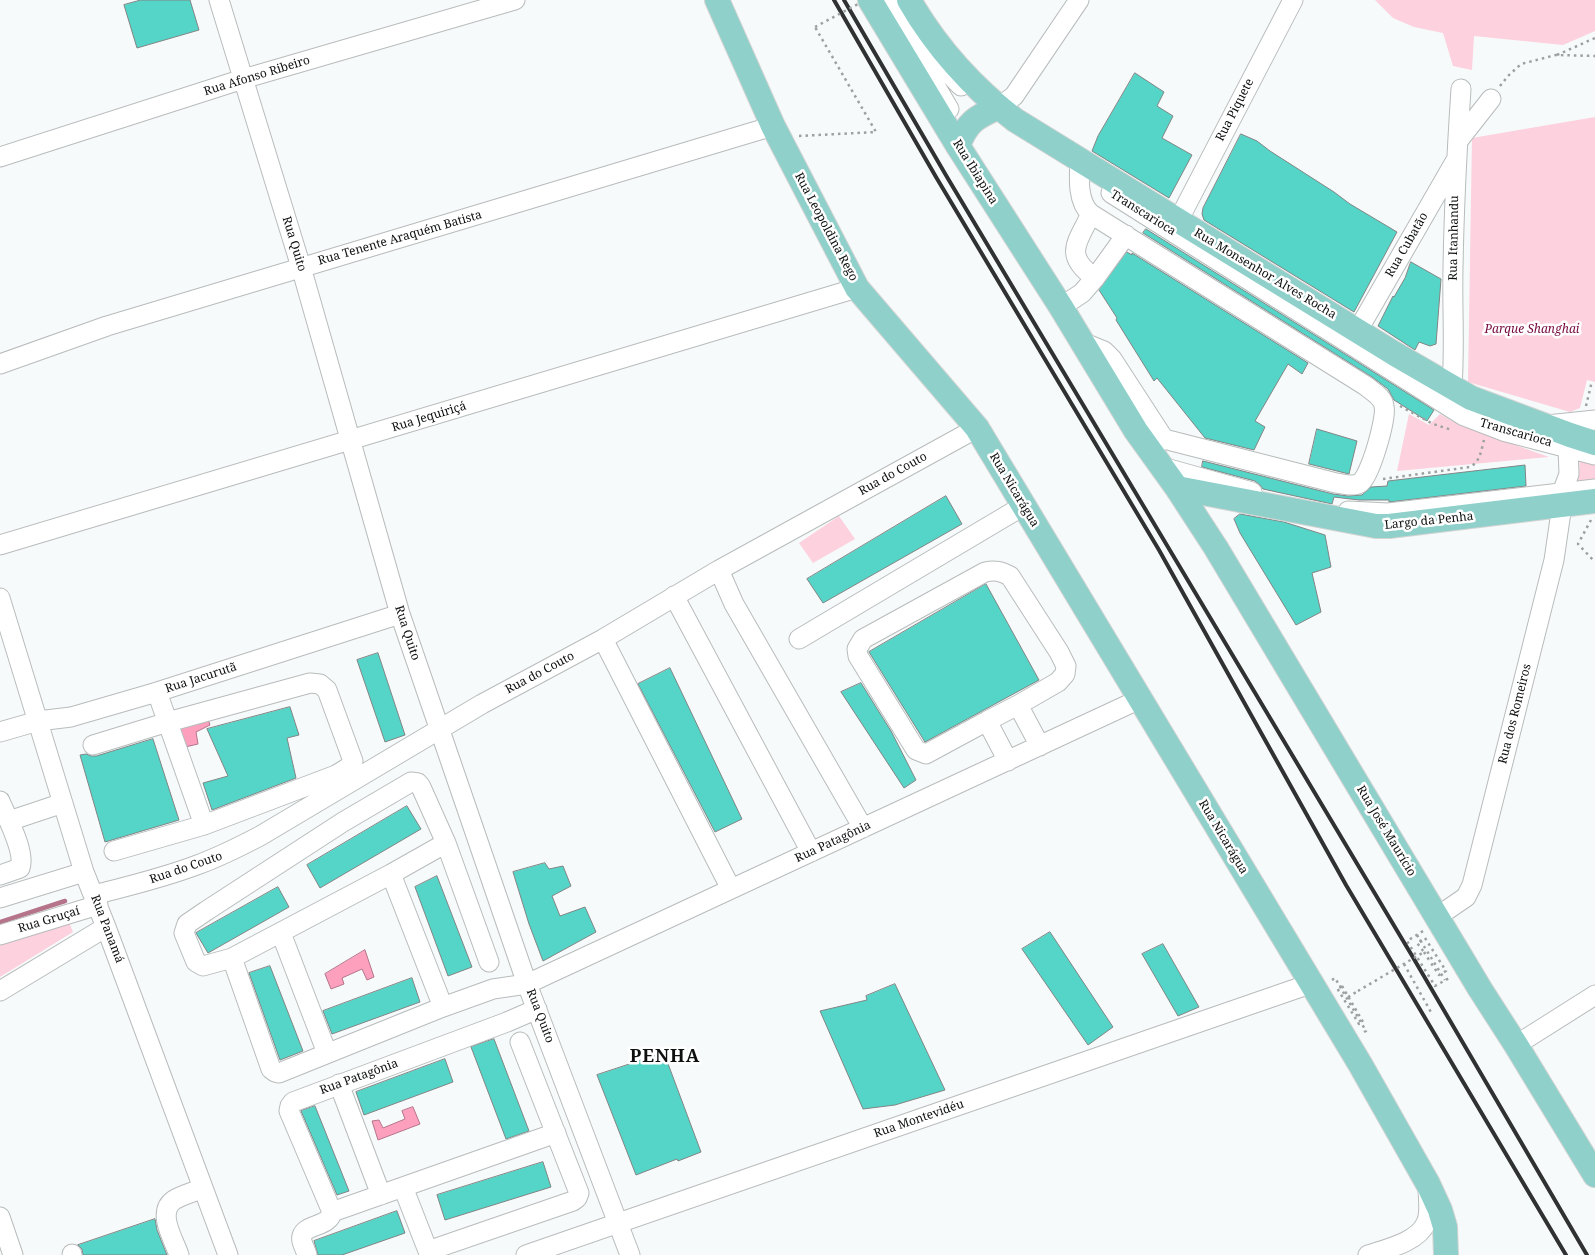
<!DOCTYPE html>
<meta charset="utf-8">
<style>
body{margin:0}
canvas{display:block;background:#f6fafa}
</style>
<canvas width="1595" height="1255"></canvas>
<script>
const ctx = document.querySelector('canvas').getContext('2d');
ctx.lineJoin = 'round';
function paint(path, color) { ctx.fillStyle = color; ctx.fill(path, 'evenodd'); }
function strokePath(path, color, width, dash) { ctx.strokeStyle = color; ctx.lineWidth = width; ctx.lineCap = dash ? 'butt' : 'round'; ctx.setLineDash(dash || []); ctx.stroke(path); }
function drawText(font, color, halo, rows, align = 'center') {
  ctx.font = font + ' "Noto Serif",serif'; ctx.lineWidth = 5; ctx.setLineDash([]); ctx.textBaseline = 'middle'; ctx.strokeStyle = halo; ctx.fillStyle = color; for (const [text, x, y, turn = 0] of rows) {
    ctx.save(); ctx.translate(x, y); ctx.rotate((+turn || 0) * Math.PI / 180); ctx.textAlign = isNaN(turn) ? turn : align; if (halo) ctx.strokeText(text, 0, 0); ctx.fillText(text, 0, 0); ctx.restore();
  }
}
const green = new Path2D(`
 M1375 0H1595V31L1563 45 1474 36 1472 70 1453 66 1443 33 1414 27 1393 18Z
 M1595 117V382L1587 380 1580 408 1570 412 1468 382 1472 138Z
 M1409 414 1429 425 1440 414 1459 425 1549 457 1397 471Z
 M1580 456 1595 460V485L1577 486 1579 475Z
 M839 516 855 539 813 563 799 543Z
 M69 922 73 932 0 977V942Z`);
const water = new Path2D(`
 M207 716 210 725 196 732 198 744 181 748 174 728Z
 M365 950 374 977 367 980 362 969 342 978 344 984 331 989 325 974Z
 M413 1107 420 1124 378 1140 372 1121 379 1120 383 1128 405 1119 402 1111Z`);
const stream = new Path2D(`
 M0 922 65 901`);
const building = new Path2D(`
 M141 0H190L199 30 137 48 124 5Z
 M1135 73 1164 92 1157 106 1173 116 1162 138 1192 155 1169 198 1092 151 1098 136Z
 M1241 134 1257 141 1270 151 1334 192 1350 204 1397 232 1354 312 1204 220 1202 214 1203 208Z
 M1146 229 1434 410 1427 421 1394 400 1388 389 1372 377 1143 233Z
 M1127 252 1132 255V253L1308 363 1302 374 1288 364 1255 421 1265 427 1254 450 1205 438 1157 378 1154 381 1116 320 1117 318 1099 290Z
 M1411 262 1441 279 1436 344 1430 346 1419 342 1415 350 1378 326 1393 296 1394 297 1405 278Z
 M1317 429 1357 441 1349 474 1309 464Z
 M1203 461 1333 494 1348 496 1362 495 1371 487 1387 486 1388 481 1525 465 1526 486 1389 502V500H1359L1334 497 1332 504 1263 489 1260 485 1255 481 1202 467Z
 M946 496 962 524 823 603 807 579Z
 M1240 514 1284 522 1325 535 1331 567 1312 573 1321 612 1296 625 1240 533 1234 519Z
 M986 584 1039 680 925 742 869 652Z
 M378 653 405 735 385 742 357 660Z
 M670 668 742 819 715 832 638 684Z
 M861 683 891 731 916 780 904 788 841 692Z
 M290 707 299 735 287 738 296 778 212 810 203 783 228 776 207 729Z
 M153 739 179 820 105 842 80 755 86 754 91 756H96Z
 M407 806 421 829 320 888 307 865Z
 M545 863 549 869 563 866 571 886 552 896 560 916 585 907 596 932 543 961 529 924 513 872Z
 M437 876 472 967 448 976 415 887Z
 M278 887 289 907 208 953 196 933Z
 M1050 932 1113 1027 1088 1045 1022 949Z
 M1163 944 1199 1007 1178 1016 1142 954Z
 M270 966 303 1051 280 1060 249 973Z
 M412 978 420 1002 332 1034 323 1011Z
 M895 984 945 1090 895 1105 863 1109 820 1011 867 1000 866 996Z
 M494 1039 529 1131 506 1139 471 1047Z
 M664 1053 701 1152 678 1161 677 1159 636 1175 597 1075Z
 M445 1059 453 1082 364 1115 356 1092Z
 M315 1106 349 1191 337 1195 301 1111Z
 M543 1162 551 1187 445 1220 437 1195Z
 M397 1211 405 1233 342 1255H318L314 1241Z
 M155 1219 157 1230 167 1255H83L82 1249 78 1245Z`);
const path = new Path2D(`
 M1557 55 1595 38
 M1500 86 1508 76 1521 64 1556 55 1595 56
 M799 136 876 132 815 27
 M1400 406 1433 424 1452 430
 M1586 406 1592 381
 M1383 479 1470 467C1480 462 1481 451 1484 440
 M1591 520 1578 544 1595 562
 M1423 931 1407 941 1435 986 1451 977
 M1417 935 1445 980
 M1424 952 1429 960
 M1404 964 1432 1014
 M1332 980 1335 978 1366 1031 1364 1032
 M1348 997 1358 991`);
const minor = new Path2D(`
 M219 0 301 267 400 614 527 984 630 1255
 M886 1C911 29 934 59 961 86
 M912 46 949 109
 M999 107 1014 96 1079 0
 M1458 141 1491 99
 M0 157 243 79 515 0
 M1080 160C1079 177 1077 202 1091 214L1366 386C1373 392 1383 397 1384 406 1387 418 1370 477 1360 483 1353 487 1344 484 1336 483L1164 439 1148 449
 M1111 193 1464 416 1503 431 1595 455
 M1178 221 1293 0
 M1095 278 1126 235
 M1061 307 1082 293 1095 278C1063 255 1077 243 1091 214
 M1358 330 1456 160
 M1082 342 1104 351 1112 359 1164 439
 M0 364 107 326 773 126
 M1452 386C1455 347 1452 308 1453 268 1454 208 1457 149 1461 89
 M1547 425 1595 420
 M1162 467 1252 492
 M1562 493 1569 474 1568 448
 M1348 511 1388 513 1595 489
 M0 545 857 288
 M719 570 734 604 863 828
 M674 596 811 852
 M0 598 84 872 106 927 228 1255
 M603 639 731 889
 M799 639 1023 506
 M157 692 204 825
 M987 721 1018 705
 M0 732 38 721 71 717 157 692 400 614
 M93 745 168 722 310 683 320 684 327 690 353 761 349 767 336 775 204 825 114 851
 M1008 761 987 721 926 754 916 750 858 656 857 649 863 639 985 572C995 570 1001 571 1010 576L1059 652 1066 666 1065 674 1058 682 1018 705 1040 746
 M0 801C7 818 26 852 20 868L0 875
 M9 821 63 803
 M391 874 443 1007
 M94 895C128 886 163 878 197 865 219 857 239 847 260 836L482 704 603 639 719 570 977 428
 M0 898 84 872
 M1447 910 1466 897 1472 885 1554 560 1562 505
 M281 933 327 1053
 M0 935 98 905
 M232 958 391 874 446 843
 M489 962 446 843 421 787 418 783 411 782 343 822 206 911 187 924 184 933 196 962 203 966 232 958 271 1069 275 1072 279 1073 443 1007 493 989 527 984 1140 699
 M0 991 106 927
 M1516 1045 1595 995
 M339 1084 381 1195
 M403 1187 428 1251 573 1201 577 1198 579 1193 520 1042
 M332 1212 289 1111 290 1106 293 1102 507 1022 537 1009
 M0 1217 13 1255
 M72 1254V1255
 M179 1255C174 1240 156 1212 174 1200 182 1195 194 1192 203 1188
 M307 1255C306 1250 300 1241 302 1236 305 1224 330 1227 332 1212L556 1133
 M526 1255 1304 986 1312 982
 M1368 1255C1386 1249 1418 1242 1426 1223 1431 1213 1428 1199 1428 1188`);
const major = new Path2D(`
 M717 0 773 126 857 288 977 428 1360 1064 1428 1184 1440 1210 1445 1227 1446 1255
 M870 0 958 146 1061 307 1136 431 1177 488 1216 548 1480 989 1516 1045 1595 1175
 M909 0C936 47 972 87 1015 120L1395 354 1471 398 1570 435 1595 443
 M958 146C967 122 976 117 999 107
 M1177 488 1376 526H1389L1595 501`);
const rail = new Path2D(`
 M834 0 936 177 1159 550 1346 885 1566 1255
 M844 0 947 177 1411 954 1587 1255`);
const pathBridge = new Path2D(`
 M815 27 858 4
 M1342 986 1363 1022 1359 1024 1337 988Z
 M1358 991 1424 952 1417 943 1425 938 1446 971 1439 975 1429 960`);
const streetNames = [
 ["Rua Afonso Ribeiro",257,76,-17],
 ["Rua Piquete",1235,110,-63],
 ["Rua Ibiapina",975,172,58],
 ["Transcarioca",1143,213,32],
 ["Rua Leopoldina Rego",826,227,62],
 ["Rua Tenente Araquém Batista",400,238,-16],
 ["Rua Itanhandu",1454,238,-89],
 ["Rua Quito",294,244,73],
 ["Rua Cubatão",1407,245,-60],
 ["Rua Monsenhor Alves Rocha",1265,274,31],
 ["Rua Jequiriçá",429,417,-17],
 ["Transcarioca",1516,433,16],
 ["Rua do Couto",893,474,-29],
 ["Rua Nicarágua",1014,490,59],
 ["Largo da Penha",1429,521,-6],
 ["Rua Quito",407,633,72],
 ["Rua do Couto",540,673,-28],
 ["Rua Jacurutã",201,678,-18],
 ["Rua dos Romeiros",1515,714,-76],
 ["Rua José Maurício",1386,831,59],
 ["Rua Nicarágua",1223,837,59],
 ["Rua Patagônia",833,842,-25],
 ["Rua do Couto",186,868,-19],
 ["Rua Gruçaí",49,920,-17],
 ["Rua Panamá",107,929,69],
 ["Rua Quito",540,1016,69],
 ["Rua Patagônia",359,1077,-20],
 ["Rua Montevidéu",919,1119,-19]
];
const parkNames = [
 ["Parque Shanghai",1532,330]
];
const districtNames = [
 ["PENHA",665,1057]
];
paint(green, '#fdd1dd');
paint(water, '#fca0be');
strokePath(water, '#b5748a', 1);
strokePath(stream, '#b5748a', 4.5);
paint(building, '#54d5c8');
strokePath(building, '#818584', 1);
strokePath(minor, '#b8bcbc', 21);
strokePath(major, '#d4d4d4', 26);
strokePath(path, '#9da0a0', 2.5, [2.5, 4]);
strokePath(minor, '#fff', 19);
strokePath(major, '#8fd0ca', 24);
strokePath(rail, '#303131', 4);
strokePath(pathBridge, '#9da0a0', 2.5, [2.5, 4]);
drawText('12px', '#0e0f0f', '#fff', streetNames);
drawText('italic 12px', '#76083e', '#fff', parkNames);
ctx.letterSpacing = '1px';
drawText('bold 18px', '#0e0f0f', '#fff', districtNames);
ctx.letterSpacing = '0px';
</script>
